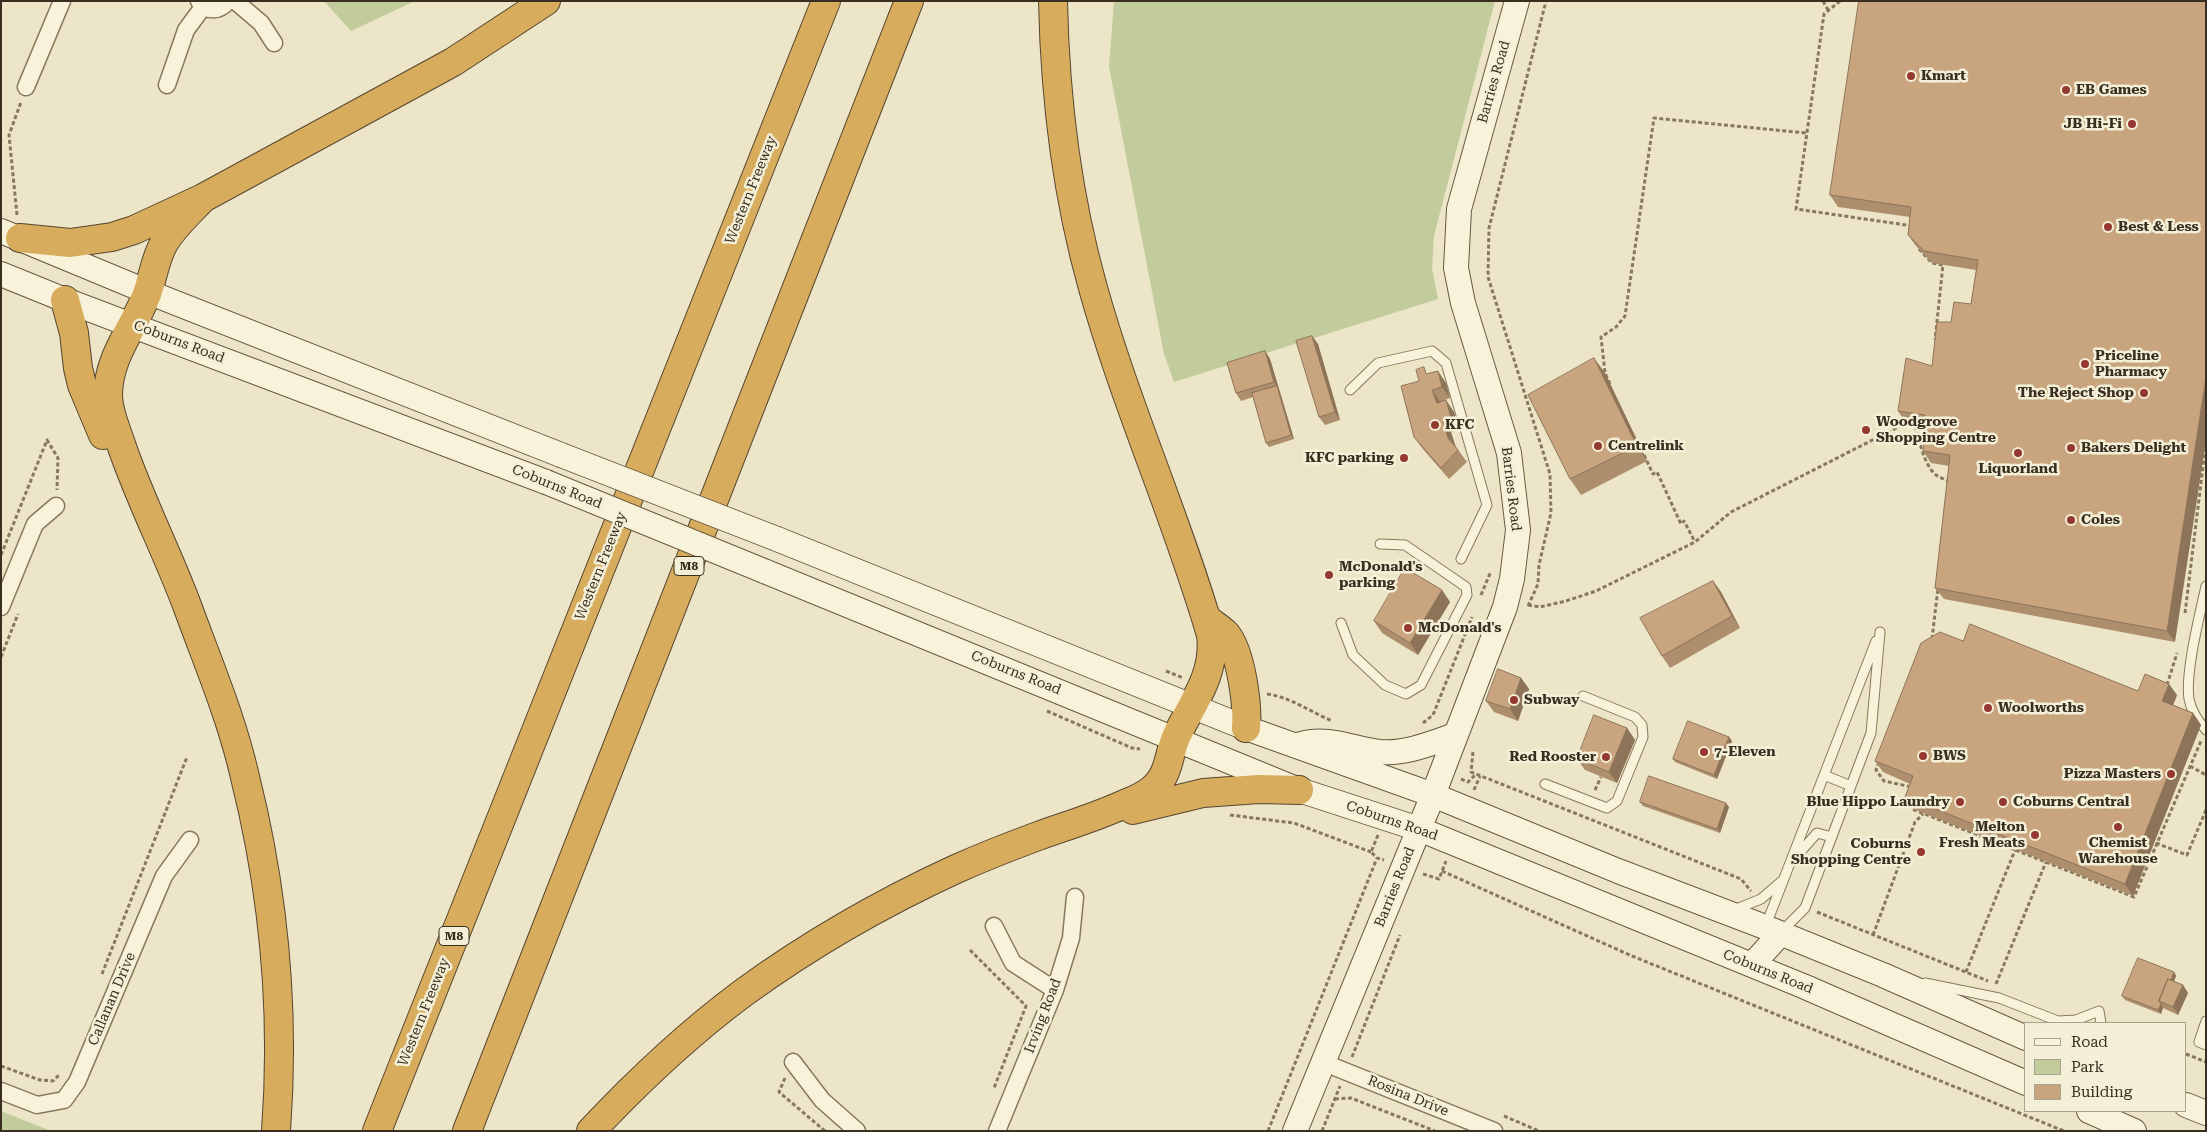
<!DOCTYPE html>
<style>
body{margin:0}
#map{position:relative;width:2207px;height:1132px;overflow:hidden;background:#ede5c7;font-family:"Roboto Serif",serif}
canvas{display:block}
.frame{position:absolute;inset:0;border:2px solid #392e20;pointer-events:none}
.legend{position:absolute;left:2024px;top:1022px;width:162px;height:90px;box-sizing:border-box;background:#f4efd7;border:1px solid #a9a28e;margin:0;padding:6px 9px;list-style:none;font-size:15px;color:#392e20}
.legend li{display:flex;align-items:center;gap:10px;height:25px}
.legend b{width:25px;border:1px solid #a9a28e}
</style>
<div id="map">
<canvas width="2207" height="1132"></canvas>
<div class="frame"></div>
<ul class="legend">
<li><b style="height:6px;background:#f8f2da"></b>Road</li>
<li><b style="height:14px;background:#c1cb9b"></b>Park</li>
<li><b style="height:14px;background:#c9a57f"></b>Building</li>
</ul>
</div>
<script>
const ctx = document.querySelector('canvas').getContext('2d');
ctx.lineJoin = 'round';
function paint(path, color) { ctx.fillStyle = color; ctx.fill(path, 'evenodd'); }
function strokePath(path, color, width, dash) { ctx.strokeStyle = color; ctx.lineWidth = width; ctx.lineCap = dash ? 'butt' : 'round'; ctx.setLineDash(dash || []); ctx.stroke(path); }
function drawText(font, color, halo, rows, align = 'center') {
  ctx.font = font + ' "Roboto Serif",serif'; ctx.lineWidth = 5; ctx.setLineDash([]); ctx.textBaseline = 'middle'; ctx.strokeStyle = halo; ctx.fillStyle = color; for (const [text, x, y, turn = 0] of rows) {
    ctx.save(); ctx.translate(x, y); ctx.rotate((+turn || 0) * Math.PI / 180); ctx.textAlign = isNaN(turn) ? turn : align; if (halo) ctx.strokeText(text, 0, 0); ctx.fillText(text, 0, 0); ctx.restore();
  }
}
const green = new Path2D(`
 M324 1H415L351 31Z
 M1114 1H1495L1434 236 1432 268 1438 299 1174 382 1164 354 1109 67Z
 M1 1111 51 1131H1Z`);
const path = new Path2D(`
 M1823 1 1828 10
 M1840 1 1824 14 1796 209 1913 226
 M17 215 9 135 21 102
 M1919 249 1932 263 1943 265 1935 340
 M1610 384 1605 373 1601 337 1616 327 1625 316 1654 118 1806 133
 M1914 420C1917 434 1924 466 1936 475 1940 478 1946 479 1949 482
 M1644 455 1653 474 1657 472 1681 524 1684 521 1695 542
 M1 555 47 440 58 458 57 490
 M1481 595 1491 571
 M1528 605 1540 607 1566 601 1596 591 1695 542 1731 512 1906 423 1907 419
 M1528 606 1538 584 1539 565 1551 513 1550 474 1488 277 1489 228 1546 1
 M2185 613 2206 442
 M1932 639 1938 588
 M1 657 18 614
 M1166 671 1183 678
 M2167 685 2177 653
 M1267 694C1290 697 1311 712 1332 721
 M1047 711 1132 748 1140 749
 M1423 723 1433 715 1472 617
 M1473 752 1471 772 1741 879 1751 891
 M1879 762 1876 770 1884 781 1912 787
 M2190 766 2206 775
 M1461 779 1468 782 1476 774
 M1474 790 1480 776
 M1595 790 1601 777
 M1914 804 1912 809 2134 897 2201 741
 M1230 815 1294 823 1371 852
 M1378 835 1371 852 1377 858 1384 860
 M2156 843 2187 855 2206 810
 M1442 871 1632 956 2064 1131
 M1423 874 1439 879 1446 861
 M1817 912 1988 981
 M1873 935 1915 822 1923 814
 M970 950 1026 1006 994 1088
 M1966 972 2015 850
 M102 974 187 757
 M1996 984 2046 862
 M2186 1054 2206 1062
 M1352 1057 1400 935
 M1 1066 40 1080 53 1081 60 1074
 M785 1078 779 1092 825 1131
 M1335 1099 1351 1098 1435 1131
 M1504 1116 1539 1131
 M1268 1131 1377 858
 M1322 1131 1340 1086`);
const lane = new Path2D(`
 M1350 390 1378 363 1432 351 1446 363 1487 505 1461 559
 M2206 586C2200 614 2185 672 2189 699 2191 710 2198 721 2206 730
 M1341 623 1353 655 1385 685 1406 694 1421 685 1467 595 1466 587 1405 545 1380 544
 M1824 775 1851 786
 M1545 784 1607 808 1617 801 1643 737 1642 725 1635 717 1583 696
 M1793 860 1817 833 1832 837
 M1734 910 1761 899 1782 881
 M1766 925 1876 641
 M1781 932 1805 908 1871 733 1880 632
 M1925 983 1999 998 2058 1021 2076 1020 2099 1011 2101 1023
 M2206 1021 2199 1042 2206 1045`);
const street = new Path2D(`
 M199 1 203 7C213 11 221 10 228 1
 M235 1 261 23 274 43
 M167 85 186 30 203 7
 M26 87 62 1
 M1 607 35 524 56 506
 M994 926 1013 963 1055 990
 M793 1062 822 1100 857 1131
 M1322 1062 1494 1131
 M1 1091 37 1105 64 1100 77 1082 164 876 190 840
 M997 1131 1055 990 1071 938 1075 897`);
const secondary = new Path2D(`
 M1 231 148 292 561 455
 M1 274 65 300 546 482
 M777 539 1246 728 1433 795 1618 871 1765 927 1883 975 2026 1038
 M764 571 1299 790 1419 829 1803 986 2026 1083
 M1301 744C1328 736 1354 749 1380 752 1406 754 1432 743 1455 735
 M1752 965 1780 934
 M2186 1105 2206 1113
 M2089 1111 2134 1131
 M1295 1131 1433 795 1505 607 1512 579 1518 530 1509 453 1463 303 1456 268 1459 209 1517 1`);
const highway = new Path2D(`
 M203 198C190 212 174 226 164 243 155 259 153 277 147 294 134 328 108 357 108 395 108 412 117 431 122 447 141 502 168 554 188 608 208 663 232 719 245 777 274 893 285 1011 276 1131
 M20 238 70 243 112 237 134 230 203 198 453 62 546 1
 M65 300 74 333 78 368 82 385 103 435
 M1208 620C1213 624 1221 629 1226 634 1241 652 1248 705 1246 728
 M1133 810 1203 793 1259 789 1299 790
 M377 1131 826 1
 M467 1131 909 1
 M591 1131C638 1081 688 1034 743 993 809 945 882 903 956 869 983 857 1011 846 1038 836 1066 826 1093 818 1120 806 1131 801 1141 798 1150 791 1171 775 1167 756 1177 735 1193 702 1216 674 1211 635 1177 518 1126 406 1093 288 1067 196 1055 97 1053 1`);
const secondaryBridge = new Path2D(`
 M561 455 777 539
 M546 482 764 571`);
const wall = new Path2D(`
 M1859 1 2175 642 1944 599 1935 588 1949 466 1931 463 1923 451 1925 425 1906 423 1898 411 1932 366 1951 322 1971 304 1976 270 1932 263 1916 246 1908 235 1910 217 1838 207 1830 195Z
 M1312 336 1318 344 1340 420 1325 425 1319 417Z
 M1265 351 1270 359 1294 439 1269 447 1266 443 1253 397 1241 401 1236 393Z
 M1605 373 1647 461 1581 495 1570 479Z
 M1428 374 1446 383 1450 398 1440 402 1454 412 1459 430 1451 432 1456 447 1467 462 1449 479 1422 448 1414 437Z
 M1713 581 1721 592 1740 628 1670 668 1662 656Z
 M1442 590 1450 602 1418 655 1382 633 1374 621Z
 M1963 641 2138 691 2177 695 2173 705 2193 713 2201 725 2133 896 1913 809 1905 797 1910 784 1883 772 1875 761Z
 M1521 678 1529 689 1518 721 1494 712 1486 701Z
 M1627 728 1635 740 1617 783 1585 770 1577 759Z
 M1729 737 1732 741 1717 779 1675 762 1673 759Z
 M1640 802 1729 807 1720 833 1643 806Z
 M2174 972 2176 976 2174 982 2183 985 2188 993 2178 1015 2163 1008 2161 1014 2125 1000 2122 996Z`);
const shadedWall = new Path2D(`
 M1312 336 1318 344 1340 420 1335 412Z
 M1265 351 1270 359 1294 439 1291 435 1277 386 1274 382Z
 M1594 358 1605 373 1647 461 1637 446Z
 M1438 371 1446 383 1450 398 1442 387Z
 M2206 377V441L2175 642 2167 631Z
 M1432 390 1440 402 1445 415 1437 403Z
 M1446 400 1454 412 1459 430 1451 418Z
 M1443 421 1451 432 1456 449 1448 438Z
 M1713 581 1721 592 1740 628 1732 616Z
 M1442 590 1450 602 1418 655 1410 643Z
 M1521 678 1529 689 1518 721 1510 709Z
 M2169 684 2177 695 2170 713 2162 701Z
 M2193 713 2201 725 2133 896 2125 884Z
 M1627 728 1635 740 1617 783 1609 772Z
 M1729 737 1732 741 1717 779 1714 775Z
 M1726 803 1729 807 1720 833 1717 829Z
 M2174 972 2176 976 2165 1004 2161 1003Z
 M2183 985 2188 993 2178 1015 2173 1007Z
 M2161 1004 2163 1008 2161 1014 2158 1010Z`);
const building = new Path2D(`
 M1859 1H2206V377L2167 631 1935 588 1950 455 1923 451 1925 415 1898 411 1906 358 1932 366 1937 322H1951L1954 302 1971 304 1978 260 1924 251 1908 235 1911 207 1830 195Z
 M1312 336 1335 412 1319 417 1296 341Z
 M1265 351 1274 382 1236 393 1227 363Z
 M1594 358 1637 446 1570 479 1528 395Z
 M1424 367 1426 374 1438 371 1442 387 1432 390 1437 403 1446 400 1451 418 1443 421 1448 438 1458 450 1441 468 1414 437 1401 386 1419 381 1416 370Z
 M1277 386 1291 435 1266 443 1252 393Z
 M1405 568 1442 590 1410 643 1374 621Z
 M1713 581 1732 616 1662 656 1640 618Z
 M1970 624 2138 691 2145 674 2169 684 2162 701 2193 713 2125 884 1905 797 1913 776 1875 761 1921 643 1940 632 1963 641Z
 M1498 669 1521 678 1510 709 1486 701Z
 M1594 715 1627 728 1609 772 1577 759Z
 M1688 721 1729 737 1714 775 1673 759Z
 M1649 776 1726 803 1717 829 1640 802Z
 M2138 958 2174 972 2171 980 2168 979 2159 1001 2161 1004 2158 1010 2122 996Z
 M2168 979 2183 985 2173 1007 2159 1001Z`);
const markers = [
 [1911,76,5,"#943830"],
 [2066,90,5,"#943830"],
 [2132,124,5,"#943830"],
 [2108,227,5,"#943830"],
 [2085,364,5,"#943830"],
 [2144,393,5,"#943830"],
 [1435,425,5,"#943830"],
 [1866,430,5,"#943830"],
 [1598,446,5,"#943830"],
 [2071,448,5,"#943830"],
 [2018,453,5,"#943830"],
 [1404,458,5,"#943830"],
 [2071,520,5,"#943830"],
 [1329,575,5,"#943830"],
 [1408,628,5,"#943830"],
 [1514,700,5,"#943830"],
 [1988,708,5,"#943830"],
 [1704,752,5,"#943830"],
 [1923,756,5,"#943830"],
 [1606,757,5,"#943830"],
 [2171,774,5,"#943830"],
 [1960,802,5,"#943830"],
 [2003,802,5,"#943830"],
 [2118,827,5,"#943830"],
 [2035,835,5,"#943830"],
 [1921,852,5,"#943830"]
];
const shields = [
 [689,566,30],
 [454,936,30]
];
const shieldNames = [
 ["M8",689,566],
 ["M8",454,936]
];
const poiNames = [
 ["Kmart",1921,76],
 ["EB Games",2076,90],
 ["JB Hi-Fi",2122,124,"right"],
 ["Best & Less",2118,227],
 ["Priceline",2095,356],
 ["Pharmacy",2095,372],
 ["The Reject Shop",2134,393,"right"],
 ["Woodgrove",1876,422],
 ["Shopping Centre",1876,438],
 ["KFC",1445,425],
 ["Centrelink",1608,446],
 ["Bakers Delight",2081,448],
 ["KFC parking",1394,458,"right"],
 ["Liquorland",2018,469,"center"],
 ["Coles",2081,520],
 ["McDonald's",1339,567],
 ["parking",1339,583],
 ["McDonald's",1418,628],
 ["Subway",1524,700],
 ["Woolworths",1998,708],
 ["7-Eleven",1714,752],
 ["BWS",1933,756],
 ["Red Rooster",1596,757,"right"],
 ["Pizza Masters",2161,774,"right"],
 ["Blue Hippo Laundry",1950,802,"right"],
 ["Coburns Central",2013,802],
 ["Melton",2025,827,"right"],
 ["Fresh Meats",2025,843,"right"],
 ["Chemist",2118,843,"center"],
 ["Warehouse",2118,859,"center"],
 ["Coburns",1911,844,"right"],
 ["Shopping Centre",1911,860,"right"]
];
const streetNames = [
 ["Barries Road",1494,82,-74],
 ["Western Freeway",751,190,-68],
 ["Coburns Road",179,342,21],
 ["Coburns Road",557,487,22],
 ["Barries Road",1511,489,83],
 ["Western Freeway",601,566,-68],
 ["Coburns Road",1016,673,22],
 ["Coburns Road",1392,821,19],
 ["Barries Road",1395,887,-68],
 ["Coburns Road",1768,972,22],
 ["Callanan Drive",112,999,-67],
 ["Western Freeway",424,1012,-68],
 ["Irving Road",1043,1016,-69],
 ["Rosina Drive",1408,1096,22]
];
paint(green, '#c1cb9b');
strokePath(lane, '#88785d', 11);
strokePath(street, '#88785d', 19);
strokePath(secondary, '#6a5940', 26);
strokePath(highway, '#564631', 30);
strokePath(path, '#88785d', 3, [4, 2.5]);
strokePath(lane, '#f8f2da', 9);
strokePath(street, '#f8f2da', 16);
strokePath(secondary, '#f8f2da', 24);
strokePath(highway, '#d7ad5d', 28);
strokePath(secondaryBridge, '#6a5940', 26, []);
strokePath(secondaryBridge, '#f8f2da', 24);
paint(wall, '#ad8e6d');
paint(shadedWall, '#8d7459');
paint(building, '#c9a57f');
strokePath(building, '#8d7459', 1);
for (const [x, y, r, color] of markers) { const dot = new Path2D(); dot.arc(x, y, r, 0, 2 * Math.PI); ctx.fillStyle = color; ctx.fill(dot); strokePath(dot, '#f4efd7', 2); }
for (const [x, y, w] of shields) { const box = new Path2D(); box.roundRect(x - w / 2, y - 9.5, w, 19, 4); ctx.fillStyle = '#f4efd7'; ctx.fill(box); strokePath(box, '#392e20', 1); }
drawText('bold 12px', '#392e20', null, shieldNames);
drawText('bold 14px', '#392e20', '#f4efd7', poiNames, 'left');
drawText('14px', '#392e20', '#f4efd7', streetNames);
</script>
